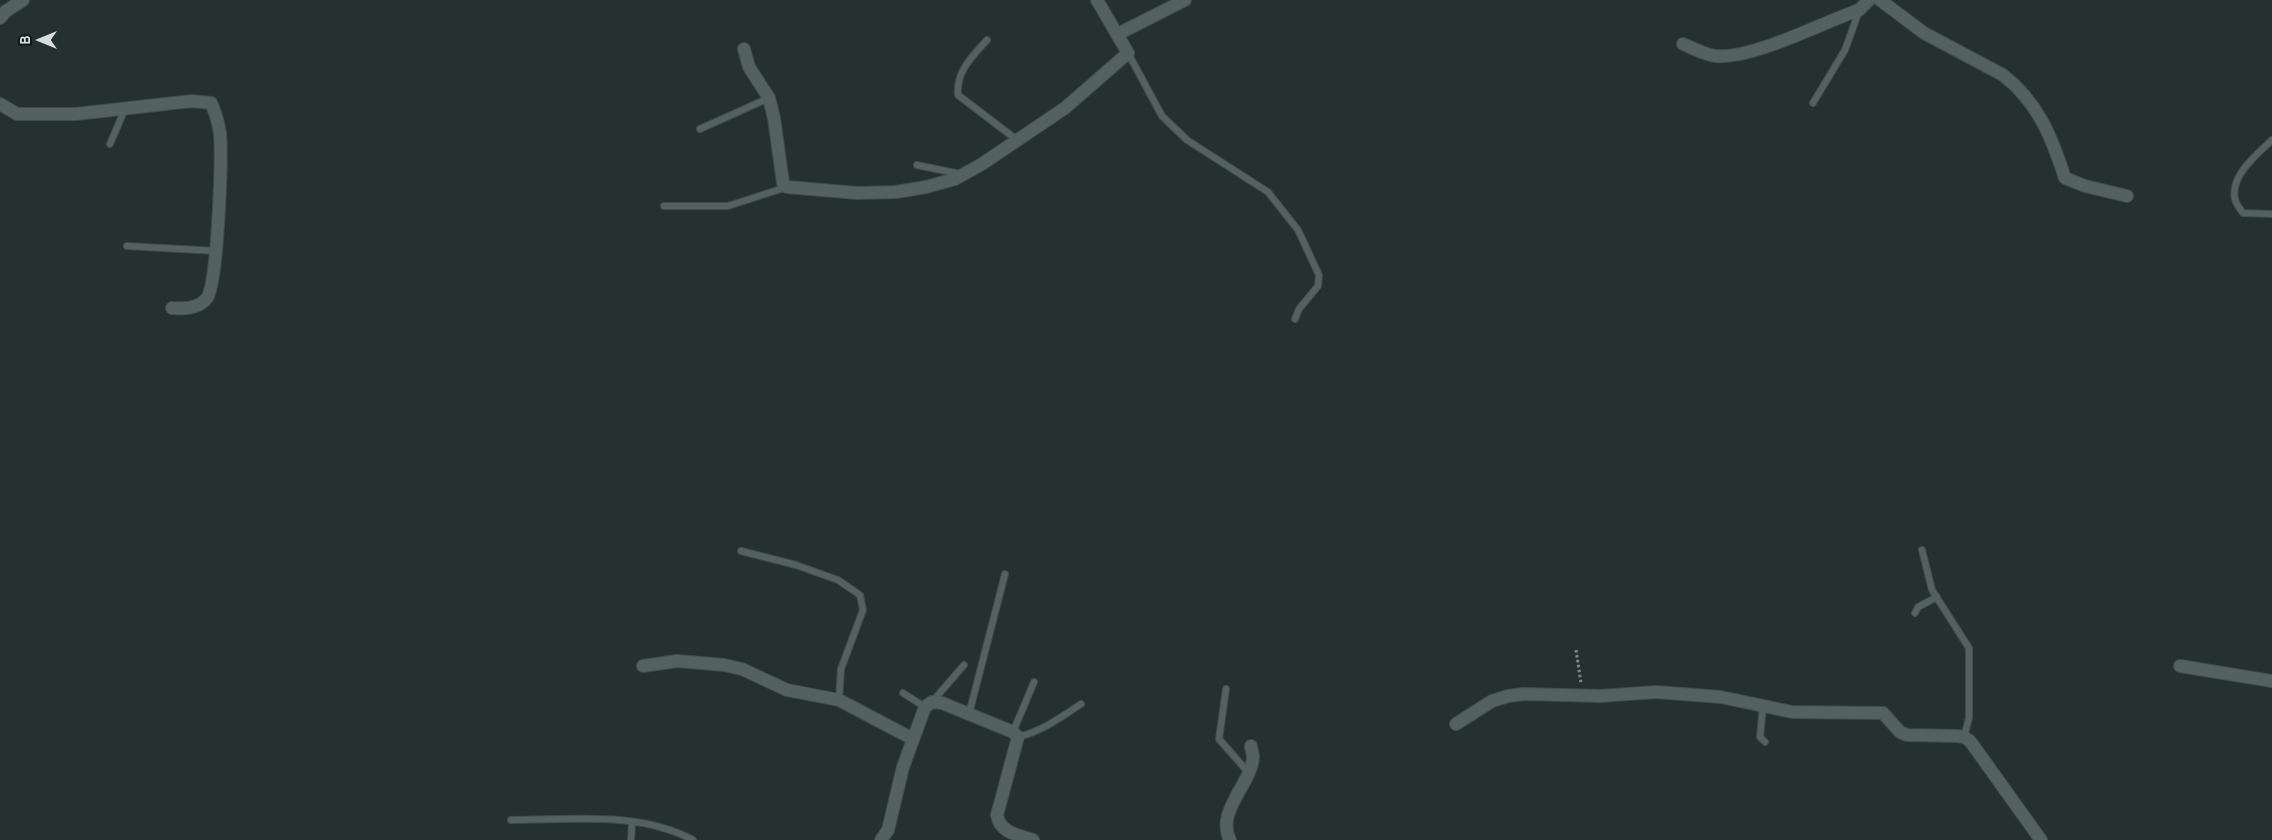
<!DOCTYPE html>
<style>
body{margin:0}
#map{position:relative;width:2272px;height:840px;overflow:hidden;background:#253131;font-family:Manrope,sans-serif}
canvas{display:block}
.north{position:absolute;left:15px;top:15px;width:50px;height:50px;-webkit-text-stroke:4px #131818;paint-order:stroke;rotate:270deg;font-size:14px;font-weight:700;line-height:20px;text-align:center;color:#d5dddd}
.north::after{content:'';display:block;margin:auto;width:18px;height:22px;background:#d5dddd;clip-path:polygon(50% 0,100% 100%,50% 72%,0 100%)}
</style>
<div id="map">
<canvas width="2272" height="840"></canvas>
<div class="north">B</div>
</div>
<script>
const ctx = document.querySelector('canvas').getContext('2d');
ctx.lineJoin = 'round';
function strokePath(path, color, width, dash) { ctx.strokeStyle = color; ctx.lineWidth = width; ctx.lineCap = dash ? 'butt' : 'round'; ctx.setLineDash(dash || []); ctx.stroke(path); }
const path = new Path2D(`
 M1576 650 1581 683`);
const lane = new Path2D(`
 M987 40C972 57 956 71 958 95L1017 140
 M1128 53 1162 116 1187 140 1268 192 1298 230 1319 275 1318 286 1299 309 1295 319
 M1813 103 1845 50 1859 11
 M700 129 769 98
 M2272 140C2256 155 2230 176 2235 199 2236 204 2240 209 2243 213L2272 214
 M110 144 125 109
 M917 165 960 174
 M664 206H728L787 187
 M127 246 216 251
 M1922 550 1932 590 1969 648V718L1964 737
 M741 551 796 565 838 580 860 595 863 610 841 669 839 700
 M1915 613 1918 607 1937 597
 M1226 689 1219 739 1248 772
 M903 693 925 707
 M932 702 964 665
 M1763 706 1760 737 1765 742
 M969 714 1005 574
 M1013 732 1034 682
 M1018 737C1042 731 1060 718 1081 704
 M511 820C571 820 639 811 693 840
 M631 840 632 822`);
const street = new Path2D(`
 M1880 0 1924 33 2003 75C2038 102 2052 138 2065 178L2085 186 2127 196
 M0 18 6 11 23 0
 M1118 34 1185 0
 M1683 44C1693 48 1705 55 1716 56 1754 59 1821 23 1859 10L1869 0
 M744 49 749 67 769 98 774 118 783 183 787 187 857 193 896 192 926 187 955 179 982 164 1065 108 1128 53 1097 0
 M0 104 17 114H76L192 101 211 103C216 113 218 122 220 133 222 157 218 282 207 298 199 309 184 309 172 308
 M643 666 677 661 724 665 742 669 787 690 839 700 913 739
 M2180 666 2272 681
 M1456 724 1492 701 1508 696 1524 694 1601 696 1656 692 1721 697 1792 712 1883 713 1900 732 1907 735 1957 736 1964 737 1970 741 2041 840
 M881 840 888 830 903 767 925 707 932 702 942 703 1013 732 1018 737 997 815C1000 833 1018 835 1033 840
 M1230 840C1215 812 1252 783 1253 757 1253 754 1251 749 1251 746`);
strokePath(lane, '#424c4c', 8);
strokePath(street, '#424c4c', 14);
strokePath(path, '#7e8888', 3, [2.5, 2.5]);
strokePath(lane, '#536161', 6);
strokePath(street, '#536161', 12);
</script>
